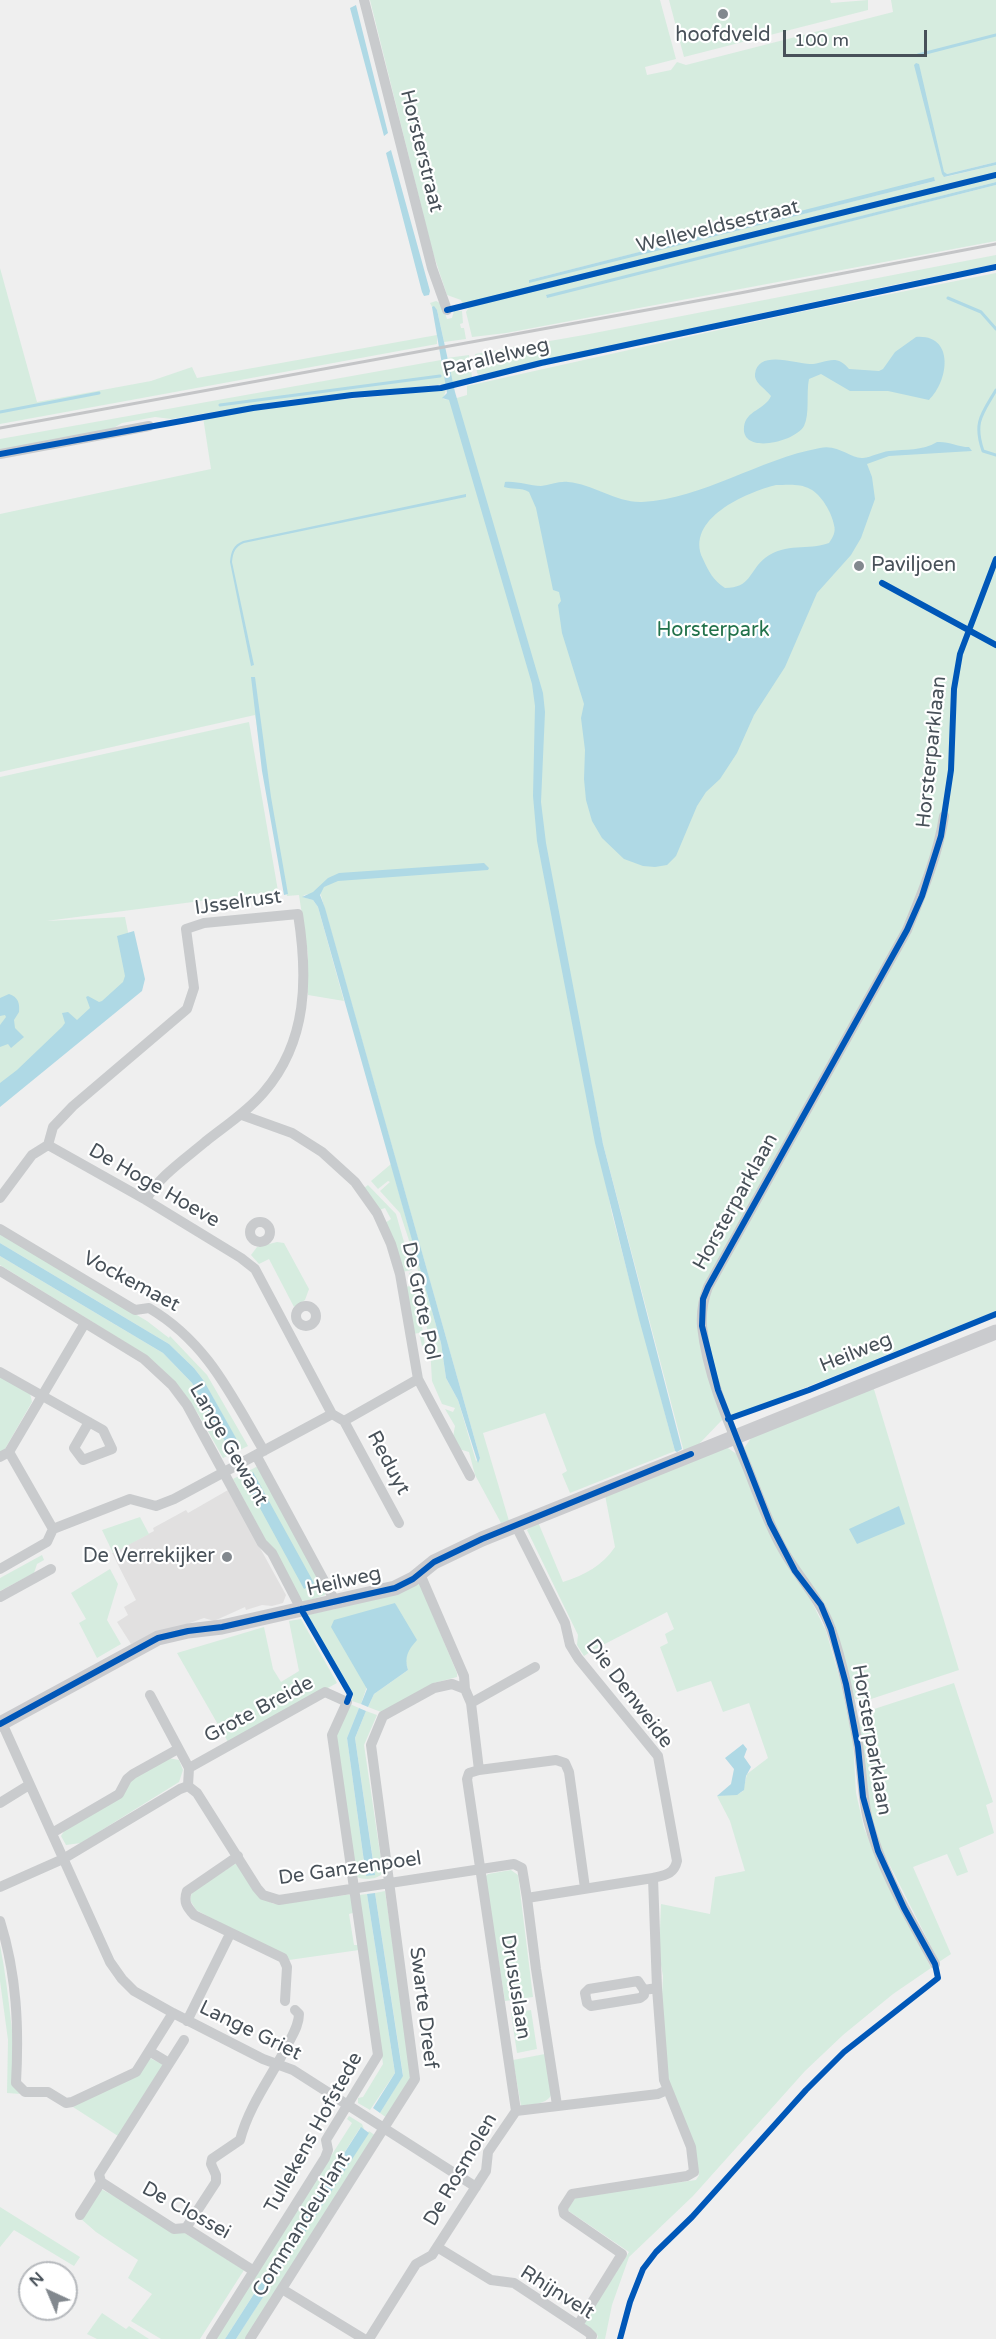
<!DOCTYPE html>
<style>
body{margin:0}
#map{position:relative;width:996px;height:2339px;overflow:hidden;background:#efefef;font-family:"Varela Round",sans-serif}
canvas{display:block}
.north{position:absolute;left:18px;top:2261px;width:60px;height:60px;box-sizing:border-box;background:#fff;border:2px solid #b6b9bd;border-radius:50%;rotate:316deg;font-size:16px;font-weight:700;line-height:24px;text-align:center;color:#485159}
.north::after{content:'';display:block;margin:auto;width:21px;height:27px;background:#82888e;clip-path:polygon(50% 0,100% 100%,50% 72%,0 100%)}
.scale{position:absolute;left:783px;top:30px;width:144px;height:27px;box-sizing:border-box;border:3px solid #485159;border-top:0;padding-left:8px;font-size:18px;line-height:21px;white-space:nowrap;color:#485159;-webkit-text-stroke:4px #fff;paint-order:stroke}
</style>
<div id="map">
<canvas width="996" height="2339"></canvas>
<div class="north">N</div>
<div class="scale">100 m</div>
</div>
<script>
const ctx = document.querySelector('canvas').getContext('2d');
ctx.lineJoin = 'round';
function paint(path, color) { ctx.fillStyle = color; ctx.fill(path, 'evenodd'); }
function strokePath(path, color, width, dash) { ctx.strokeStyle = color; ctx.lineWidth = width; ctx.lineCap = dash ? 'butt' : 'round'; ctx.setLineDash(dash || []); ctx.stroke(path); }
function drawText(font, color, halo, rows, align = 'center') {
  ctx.font = font + ' "Varela Round",sans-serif'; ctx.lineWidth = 4.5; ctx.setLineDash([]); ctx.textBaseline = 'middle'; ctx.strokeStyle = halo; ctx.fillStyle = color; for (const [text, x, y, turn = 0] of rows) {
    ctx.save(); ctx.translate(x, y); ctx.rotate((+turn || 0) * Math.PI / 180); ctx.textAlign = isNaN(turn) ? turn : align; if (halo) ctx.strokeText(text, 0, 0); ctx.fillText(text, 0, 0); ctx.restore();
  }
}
const education = new Path2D(`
 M228 1490 286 1595 283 1603 272 1606 262 1605 246 1610 245 1607 214 1621 204 1618 131 1644 117 1622 128 1615 124 1607 136 1600 112 1553 154 1531 153 1528 186 1510 188 1513Z`);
const green = new Path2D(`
 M370 0H660L676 59 645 67 647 75 671 70 677 62 686 65 893 12 891 0H996V162L943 175 945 177 996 165V173L463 305 461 300 447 295 432 250ZM934 178 935 181 529 282V280Z
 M669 0H830L831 3 868 0V10L684 57Z
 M996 176V182L546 296 547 297 996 185V241L506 333 472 337 466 312 469 307Z
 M996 255V264L873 289 479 375 477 373 475 354 584 335Z
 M0 268 37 402 151 381 192 367 197 378 437 335V344L0 424Z
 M996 273V1311L732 1417 723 1419 699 1444 684 1452 603 1144 547 861H542L612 1214 675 1451 570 1493 562 1474 567 1471 545 1413 483 1433 509 1521 501 1523 475 1475 469 1452 459 1449 453 1437 455 1426 445 1409 453 1412 455 1408 442 1404 432 1381 430 1347 417 1265 400 1213 380 1191 390 1182 388 1181 378 1189 371 1181 391 1164 441 1343 446 1378 458 1400 476 1461 480 1458 320 892 304 895 303 897 313 900 318 907 344 1001 308 995V955L299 895 287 896 255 715 0 772V514L211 469 203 417 294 404 446 390 443 399 450 400 467 395V386L795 313Z
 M436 301 442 304 447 319 452 318 454 311H462L463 323 460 324 461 328H464L466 339 444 342 437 310 432 307 430 303Z
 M469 355 472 377 452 383 447 358Z
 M441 360 446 384 287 400 171 419 155 417 122 423 110 430 0 451V439Z
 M249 722 278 891 46 921 125 917 137 977 0 1094V777Z
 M368 1185 396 1214 412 1270 402 1272 385 1223 391 1219 385 1208 379 1210 364 1188Z
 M0 1234 147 1321 169 1338 170 1336 207 1375 248 1446 223 1458C198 1413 187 1389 146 1355L0 1265V1256L163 1353 192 1383 231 1452 240 1447 204 1381 194 1368 169 1344 0 1243Z
 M277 1242 284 1243 309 1289 305 1300 294 1307 269 1259 259 1264 251 1255 257 1247Z
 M413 1272 425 1345 422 1346 419 1333 413 1334 404 1287 411 1286 409 1273Z
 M0 1376 30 1393 32 1402 5 1449 0 1453Z
 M873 1386 959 1670 868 1700 855 1699 846 1677 837 1643 780 1540 744 1448 754 1434Z
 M725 1446 741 1457 826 1631 840 1679 853 1742 856 1793 864 1828 875 1855 931 1968 893 1994 843 2035 805 2071 693 2196 629 2257 612 2305 605 2339H597L598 2336 584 2323 629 2252 567 2210 576 2197 696 2180 699 2175 694 2145 669 2084 661 2013 663 1976 659 1954 661 1904 710 1914 715 1877 745 1871 730 1821 717 1796 740 1793 743 1791 747 1774 768 1758 749 1703 723 1712 711 1681 677 1692 660 1647 668 1643 665 1634 674 1629 667 1612 593 1650 584 1656 577 1645 578 1635 527 1530 538 1522 563 1582C585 1575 602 1566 615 1547L605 1495Z
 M258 1466 325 1591V1595L305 1602 301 1599 267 1543 233 1479Z
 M140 1517 149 1534 113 1553 102 1530Z
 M42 1555 44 1560 37 1564 34 1573 0 1591V1578Z
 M110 1569 118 1584 107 1620 121 1644 97 1658 79 1623 86 1619 71 1593Z
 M419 1582 457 1673V1677L434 1683 381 1712 368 1707 374 1694 408 1670 405 1659 409 1648 395 1603 361 1704 352 1701 353 1696 306 1615 335 1609Z
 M301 1619 337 1683 228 1742 177 1653 264 1627 273 1669 281 1682 299 1671 289 1621Z
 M954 1683 993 1802 986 1805 994 1833 959 1848 968 1872 957 1876 947 1854 913 1867 951 1954 939 1962 883 1852 873 1826 858 1727 861 1718 865 1712Z
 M350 1704 359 1708 347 1738 366 1876 375 1874 355 1738 366 1711 377 1715 364 1745 383 1873C376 1880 366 1880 356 1877L336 1736Z
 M168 1758 179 1760 183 1770 179 1782 81 1843 66 1845 61 1836 66 1828 129 1780Z
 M238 1862 266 1900 274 1904 353 1894 356 1912 349 1914 354 1945H358L359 1950 289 1960 196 1910 190 1900 192 1892Z
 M511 1870 518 1875 533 1997 505 2001 485 1877 488 1874Z
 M385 1891 412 2076 387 2118 380 2113 403 2075 375 1893Z
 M367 1894 395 2073 370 2110 358 2103V2098L363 2097 383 2064 359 1895Z
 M0 1945C10 1995 12 2045 21 2094L7 2093 8 2040 0 1981Z
 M531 2010 537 2049 517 2053 511 2013Z
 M545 2054 552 2093C548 2105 532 2104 521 2106L513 2060Z
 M150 2058 164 2065 118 2136 73 2107Z
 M349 2116 362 2124 364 2129 360 2128 225 2339H214L352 2123 347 2119Z
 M369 2131 376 2136 245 2339H236Z
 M101 2189 185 2233 244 2270 200 2339H161L131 2321 152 2294 128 2278 138 2260 96 2232 80 2218Z
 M0 2207 80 2257 74 2266 14 2230 0 2247Z
 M102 2313 126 2329 129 2326 149 2339H97L87 2334Z`);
const water = new Path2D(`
 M356 5 388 133 384 136 350 8Z
 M916 63 919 64 944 172 947 174 996 162V165L944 177 942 174 914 65Z
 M391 150 430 291 429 295 424 296 422 292 386 153Z
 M934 177 935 181 529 283V280Z
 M996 182V185L547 298 546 295Z
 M434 306 437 310 455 392 543 693 545 712 541 802 546 843 603 1144 682 1449 677 1452 675 1451 639 1319 595 1143 537 841 533 796 535 706 532 684 449 400 442 398 447 393 432 307Z
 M916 337C955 334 949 381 929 400L888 391H850L821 374 809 379C806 393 810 414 804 426 795 442 741 455 744 427 746 410 765 410 771 396 766 389 754 383 755 374 758 349 796 364 810 364 825 364 836 352 849 369L879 371 883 369 895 352Z
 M937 442C948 441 958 447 969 447L972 451 889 456 867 464 872 477 875 499 861 538 851 555 817 593 785 667 754 715 737 753 720 779 706 792 697 806 676 856 667 865 655 867 643 866 624 859 602 838 592 821 586 800 584 779 585 750 581 718 584 704 562 633 558 605 561 601 559 592 553 590 536 508 529 492C521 487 512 490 504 487L505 482C518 481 529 486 541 486 550 485 559 481 568 482 593 484 617 503 642 502 703 499 759 459 820 448 839 444 850 459 863 458 872 457 880 452 889 451 906 449 922 451 937 442ZM776 485C786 485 800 483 810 489 821 494 832 513 834 525 836 532 833 537 829 543 807 551 787 542 765 558 749 571 751 588 725 588 713 580 709 572 703 559 684 519 747 492 776 485Z
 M466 494V497L244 543C235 547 233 552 232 562L254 665 251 666 230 562C231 552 233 545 243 541Z
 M251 677H255L271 797 288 894 284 895 262 771Z
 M484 863 489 868 488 870 338 881 324 887 320 895 325 908 480 1458 478 1463 458 1400 446 1378 441 1343 318 907 313 900 302 897 313 892 328 878 339 873Z
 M134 931 145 979 142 991 0 1107V1083L17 1070 62 1027 65 1023 62 1013 68 1012 77 1020 90 1008 86 997 88 996 99 1002 102 1001 123 982 125 976 117 936Z
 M9 994C18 997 20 1003 19 1012L14 1020 15 1028 24 1037 11 1048 8 1044 0 1047V1025L6 1017 5 1015 0 1016V998Z
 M0 1243 169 1344 194 1368 204 1381 241 1447 231 1452 192 1383 163 1353 0 1256Z
 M253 1472 314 1583 304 1589 243 1477Z
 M899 1506 905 1524 857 1544 849 1529Z
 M395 1603 417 1640C408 1650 404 1657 408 1670L374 1694 368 1707 361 1704 367 1689 331 1627 334 1620Z
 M359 1708 366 1711 355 1738 375 1875 366 1876 347 1738Z
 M743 1744 747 1749 744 1757 751 1767 746 1776 744 1790 737 1795 717 1796 731 1784 734 1769 725 1758Z
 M375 1893 403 2076 380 2113 373 2108 395 2073 367 1894Z
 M361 2127 369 2133 236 2339H225Z`);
const stream = new Path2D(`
 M918 55 996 35
 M948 298 981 312 996 329
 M996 390C982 414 973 422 983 451L996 455
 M220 405 440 376
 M0 412 99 393`);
const street = new Path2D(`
 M364 0 432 268 447 310
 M0 454 149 426
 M242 1115 292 1133 322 1152 355 1182 377 1213 391 1244 400 1274 418 1379 470 1476
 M48 1145 53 1127 73 1106 187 1009 194 988 186 929 204 923 298 914C308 977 308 1041 264 1092 247 1112 225 1126 205 1142 185 1159 158 1177 146 1200
 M48 1145 146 1200 241 1258 255 1269 332 1414 344 1421
 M0 1198 32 1155 48 1145
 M250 1232a10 10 0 1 1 20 0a10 10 0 1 1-20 0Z
 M0 1229 135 1310 149 1308C207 1342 231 1395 264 1451
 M0 1271 144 1359 172 1385 187 1405 262 1543 272 1553 301 1609
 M296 1316a10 10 0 1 1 20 0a10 10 0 1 1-20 0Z
 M0 1372 103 1430 112 1449 83 1460 74 1448 89 1422
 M344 1421 399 1523
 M344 1421 418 1379
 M9 1452 53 1529
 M256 1455 336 1603
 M0 1457 9 1452 85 1323
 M0 1569 47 1542 53 1529 130 1499 156 1506 174 1499 332 1414
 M420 1574 464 1676 465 1689
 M0 1597 51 1569
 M150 1695 189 1768 188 1786
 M471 1703 535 1667
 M2 1723 110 1962 122 1979 134 1991 173 2013 263 2059 293 2070 476 2187
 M189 1768 325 1692 347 1702 332 1735 378 2055 326 2140 328 2150 325 2158 211 2339
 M479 1770 556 1760 565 1763 569 1772 585 1888
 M0 1803 29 1785
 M52 1833 119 1794 127 1779 133 1774 178 1749
 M238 1856 187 1891C183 1902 187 1907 194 1915L283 1958 287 1967 285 2001
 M0 1887 63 1859 180 1789 188 1786 197 1793 257 1888 263 1895 279 1900 514 1864 522 1868 527 1898 653 1878C666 1875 674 1874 677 1861L658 1756 578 1658 570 1645 565 1623 516 1526
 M527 1898 536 1969 557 2105
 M0 1921C17 1975 19 2028 16 2083L25 2092H48L66 2103 72 2102 136 2072 173 2013
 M935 1964C910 1918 881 1871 868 1820 862 1795 862 1770 858 1744 851 1706 844 1666 831 1629 820 1598 797 1576 782 1548 768 1523 758 1495 748 1469 729 1424 707 1375 702 1326 701 1312 703 1300 708 1287L907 930C922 893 938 856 944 816
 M644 1990 638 1981 589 1989 585 1993 587 2003 591 2006 640 1998 644 1995V1990L657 1988
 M187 2021 230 1934
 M184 2040 99 2174 101 2182 174 2229 186 2228 254 2271
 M149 2051 169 2063
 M80 2215 101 2182
 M186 2228 216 2182V2175L211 2164 212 2159 240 2140C249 2105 272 2076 288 2044 293 2034 299 2025 299 2014L295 2010
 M437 2247 491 2280 514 2283 588 2332 592 2336 591 2339
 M282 2289 364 2339
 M578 2325 622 2254 564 2214 563 2208 572 2194 687 2176 694 2172 691 2147 664 2080 657 1988 653 1878
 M250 2339 415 2079 371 1745 383 1716 434 1688 452 1684 465 1689 471 1703 479 1770 469 1773 467 1779 516 2111
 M369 2339 416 2264 432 2255 486 2171 488 2152 516 2111 658 2094 667 2090`);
const secondary = new Path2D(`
 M0 1724 158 1638 188 1631 222 1627 395 1588 413 1579 434 1562 482 1539 996 1332`);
const rail = new Path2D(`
 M0 428 740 293 996 244`);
const cycleway = new Path2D(`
 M447 310 996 175
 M0 454 253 408 352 395 441 388 541 363 996 267
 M882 583 996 645
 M728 1419 809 1390 996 1314
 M301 1609 350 1694 347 1702
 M0 1724 158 1638 188 1631 222 1627 395 1588 413 1579 434 1562 482 1539 691 1454
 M620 2339 630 2302 643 2269 656 2252 692 2217 806 2090 844 2052 938 1978 935 1964 904 1908 878 1851 863 1797 858 1747 846 1684 831 1629 821 1605 795 1571 770 1523 718 1390 702 1326 703 1299 708 1287 907 930 922 896 941 836 951 770 954 689 960 654 996 559`);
const markers = [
 [723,14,6,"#82888e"],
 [859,566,6,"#82888e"],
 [227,1557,6,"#82888e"]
];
const poiNames = [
 ["hoofdveld",723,36],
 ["Paviljoen",871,566,"left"],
 ["De Verrekijker",215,1557,"right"]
];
const streetNames = [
 ["Horsterstraat",421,151,76],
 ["Welleveldsestraat",718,227,-14],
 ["Parallelweg",496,358,-14],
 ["Horsterparklaan",932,752,-84],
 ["IJsselrust",238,903,-8],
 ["De Hoge Hoeve",154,1186,30],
 ["Horsterparklaan",736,1202,-61],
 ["Vockemaet",131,1282,28],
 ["De Grote Pol",420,1301,78],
 ["Heilweg",856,1353,-22],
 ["Lange Gewant",228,1445,60],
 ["Reduyt",388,1463,62],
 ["Heilweg",344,1582,-13],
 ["Die Denweide",629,1694,53],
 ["Grote Breide",259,1710,-28],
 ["Horsterparklaan",871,1740,80],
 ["De Ganzenpoel",350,1869,-8],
 ["Drususlaan",515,1987,81],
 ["Swarte Dreef",423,2008,83],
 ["Lange Griet",250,2031,26],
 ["Tullekens Hofstede",314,2133,-61],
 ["De Rosmolen",461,2170,-60],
 ["De Clossei",186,2211,29],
 ["Commandeurlant",302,2225,-58],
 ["Rhijnvelt",557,2293,32]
];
const parkNames = [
 ["Horsterpark",713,631]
];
paint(education, '#e1e0e0');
paint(green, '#d6ecdf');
paint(water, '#afd9e5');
strokePath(stream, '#afd9e5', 3);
strokePath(street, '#c9cbcd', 10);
strokePath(secondary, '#cacbce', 15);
strokePath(rail, '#c4c5c7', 3);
strokePath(cycleway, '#0057b8', 6);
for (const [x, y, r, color] of markers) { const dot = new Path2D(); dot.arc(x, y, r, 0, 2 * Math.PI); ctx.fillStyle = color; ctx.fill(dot); strokePath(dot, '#fff', 2); }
drawText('20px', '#485159', '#fff', poiNames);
drawText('20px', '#485159', '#fff', streetNames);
drawText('20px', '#22724b', '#fff', parkNames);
</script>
